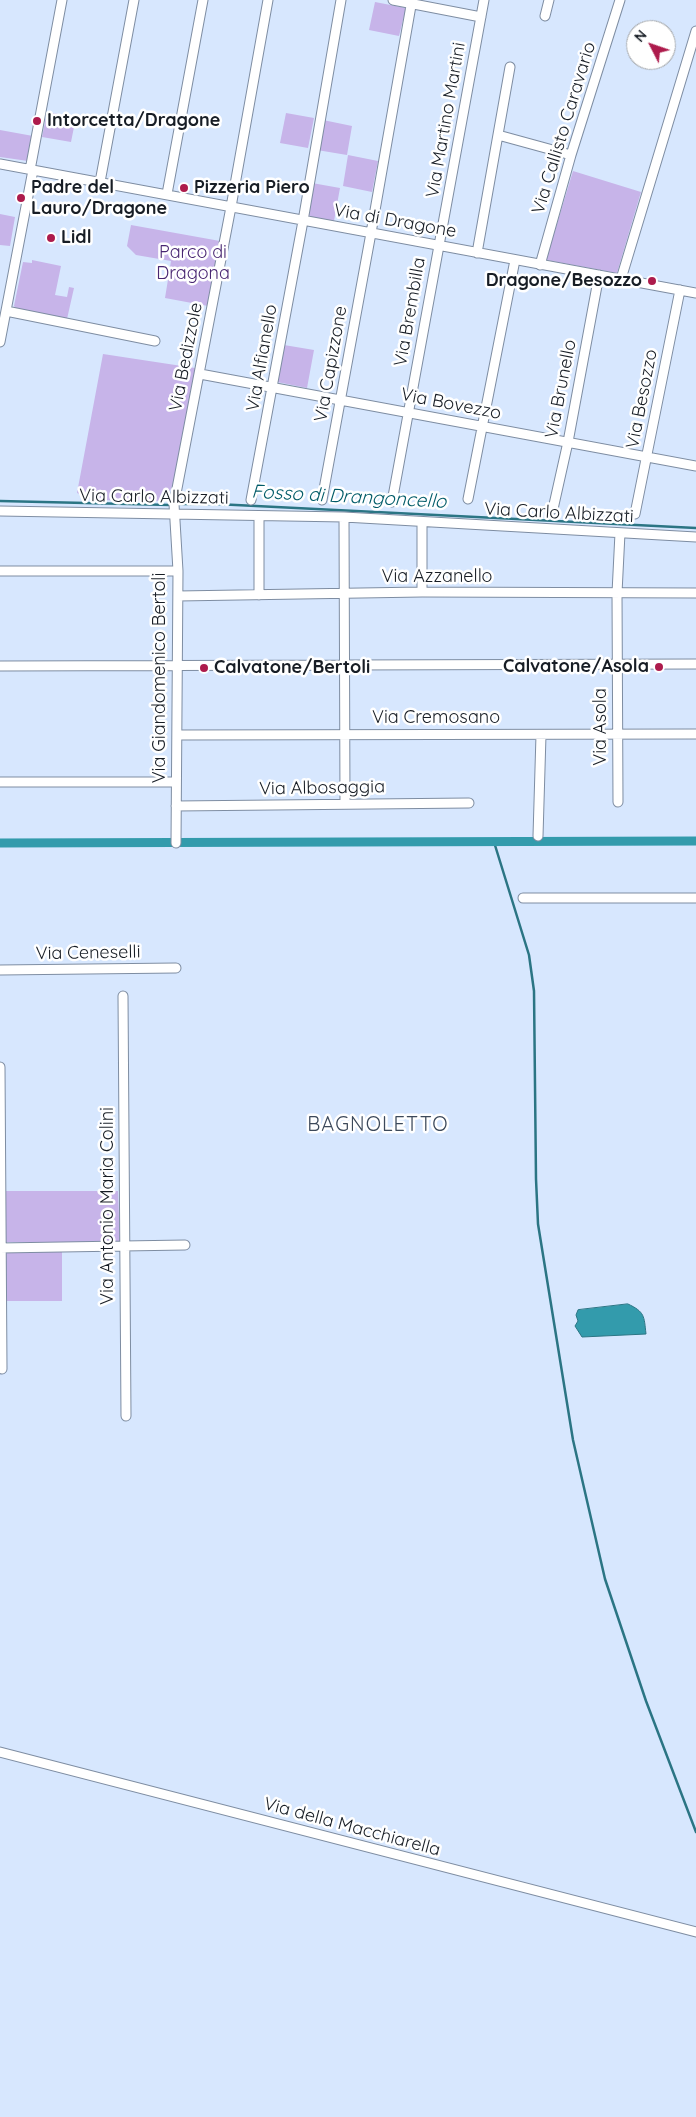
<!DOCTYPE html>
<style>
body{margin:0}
#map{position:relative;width:696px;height:2117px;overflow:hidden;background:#d7e7fe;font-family:Quicksand,sans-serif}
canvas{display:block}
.north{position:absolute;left:626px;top:20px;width:50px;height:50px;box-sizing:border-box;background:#fff;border:1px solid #a2a5a8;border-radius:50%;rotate:311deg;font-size:14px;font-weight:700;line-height:20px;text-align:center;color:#171d25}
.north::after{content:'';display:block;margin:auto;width:18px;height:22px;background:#ad1b4c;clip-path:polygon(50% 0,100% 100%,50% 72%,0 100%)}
</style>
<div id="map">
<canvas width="696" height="2117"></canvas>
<div class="north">N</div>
</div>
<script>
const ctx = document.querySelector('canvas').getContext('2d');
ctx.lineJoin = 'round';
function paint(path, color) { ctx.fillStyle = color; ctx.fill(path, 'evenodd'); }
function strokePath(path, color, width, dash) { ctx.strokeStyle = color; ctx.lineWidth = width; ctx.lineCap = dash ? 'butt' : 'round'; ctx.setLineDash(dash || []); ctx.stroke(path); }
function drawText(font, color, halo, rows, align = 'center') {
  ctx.font = font + ' Quicksand,sans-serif'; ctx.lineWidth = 5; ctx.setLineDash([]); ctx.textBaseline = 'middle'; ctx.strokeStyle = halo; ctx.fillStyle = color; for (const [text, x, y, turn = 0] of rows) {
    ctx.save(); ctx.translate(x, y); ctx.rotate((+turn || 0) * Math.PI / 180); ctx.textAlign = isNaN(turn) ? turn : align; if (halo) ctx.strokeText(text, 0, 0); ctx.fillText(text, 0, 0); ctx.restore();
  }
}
const green = new Path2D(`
 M375 2 406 8 399 36 369 30Z
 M47 112 76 117 71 142 42 137Z
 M286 113 314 118 308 148 280 143Z
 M323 120 352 126 347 155 317 150Z
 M0 130 33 136 28 161 0 157Z
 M348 155 378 161 372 192 343 186Z
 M573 171 641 192 617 273 546 260Z
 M312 183 340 188 334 221 306 216Z
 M0 214 15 217 10 246 0 245Z
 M131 225 220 241 208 306 165 298 171 261 136 255 127 246Z
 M32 260 61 266 55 295 67 297 69 287 74 288 67 319 16 309 14 306 23 262 32 263Z
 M284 345 314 350 307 388 277 382Z
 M103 354 195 368 174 481 166 501 96 500 77 493Z
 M5 1191H118L120 1243 4 1242Z
 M6 1252H62V1301H6Z`);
const water = new Path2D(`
 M628 1304C645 1312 644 1316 646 1334L582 1337 575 1326 578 1321 576 1315 578 1310Z`);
const stream = new Path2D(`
 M0 501 171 505
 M176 504H216L696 528
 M494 842 529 955 534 991 536 1179 538 1224 573 1440 605 1579 646 1701 696 1832`);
const canal = new Path2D(`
 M0 843 696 841`);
const minor = new Path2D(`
 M393 0 481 17
 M545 16 549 0
 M498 135 571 155
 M0 164 696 293
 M30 170 62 0
 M100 182 134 0
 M167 194 203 0
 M477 253 510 67
 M540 265 571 155 620 0
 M621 279 696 31
 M6 311 155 341
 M0 342 33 170
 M200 374 696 466
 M468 499 515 260
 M251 500 303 221 341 0
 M322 500 371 233 412 0
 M392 502 484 0
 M553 509 568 442 599 275
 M0 511 344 517 696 537
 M635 514 680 290
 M344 517 345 804
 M0 571H178
 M422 592V522
 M259 595V516
 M178 596 422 592 696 593
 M0 666 696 664
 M177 735 696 734
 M0 782H176
 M618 802 617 593 620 533
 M176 806 469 803
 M538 836 541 735
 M176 843 178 571 174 504 231 207 268 0
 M523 898H696
 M0 970 176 968
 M123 996 126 1416
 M0 1067 2 1369
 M0 1248 185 1245
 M0 1752 696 1932`);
const markers = [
 [37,121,5,"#ad1b4c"],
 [184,188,5,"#ad1b4c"],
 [21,198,5,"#ad1b4c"],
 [51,238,5,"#ad1b4c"],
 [652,281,5,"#ad1b4c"],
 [659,667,5,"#ad1b4c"],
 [204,668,5,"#ad1b4c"]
];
const streetNames = [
 ["Via Martino Martini",446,120,-80],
 ["Via Callisto Caravario",564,128,-73],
 ["Via di Dragone",395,221,10],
 ["Via Brembilla",410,312,-80],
 ["Via Bedizzole",186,357,-79],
 ["Via Alfianello",262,358,-80],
 ["Via Capizzone",331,364,-80],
 ["Via Brunello",561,389,-79],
 ["Via Besozzo",642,399,-79],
 ["Via Bovezzo",451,404,11],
 ["Via Carlo Albizzati",154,497,1],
 ["Via Carlo Albizzati",559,513,3],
 ["Via Azzanello",437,577],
 ["Via Giandomenico Bertoli",160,678,-90],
 ["Via Cremosano",436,718],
 ["Via Asola",601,727,-90],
 ["Via Albosaggia",322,788,-1],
 ["Via Ceneselli",88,953,-1],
 ["Via Antonio Maria Colini",108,1206,-90],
 ["Via della Macchiarella",352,1827,15]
];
const poiNames = [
 ["Intorcetta/Dragone",47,121],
 ["Padre del",31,188],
 ["Lauro/Dragone",31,209],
 ["Pizzeria Piero",194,188],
 ["Lidl",61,238],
 ["Dragone/Besozzo",642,281,"right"],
 ["Calvatone/Asola",649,667,"right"],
 ["Calvatone/Bertoli",214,668]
];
const parkNames = [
 ["Parco di",193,253],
 ["Dragona",193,274]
];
const waterNames = [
 ["Fosso di Drangoncello",349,497,3]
];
const quarterNames = [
 ["BAGNOLETTO",378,1125]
];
paint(green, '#c7b4e9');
paint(water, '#339bac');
strokePath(water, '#2b7584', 1);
strokePath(stream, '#2b7584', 2.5);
strokePath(canal, '#339bac', 9);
strokePath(minor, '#7e8da2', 11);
strokePath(minor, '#fff', 9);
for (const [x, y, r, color] of markers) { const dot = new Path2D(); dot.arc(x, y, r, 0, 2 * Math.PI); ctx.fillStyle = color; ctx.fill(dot); strokePath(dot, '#fff', 2); }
drawText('18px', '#171d25', '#fff', streetNames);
drawText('bold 18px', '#171d25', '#fff', poiNames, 'left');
drawText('18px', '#482672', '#fff', parkNames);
drawText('italic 19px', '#005b68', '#fff', waterNames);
ctx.letterSpacing = '1px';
drawText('20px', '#3b485a', '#fff', quarterNames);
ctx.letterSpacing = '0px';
</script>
